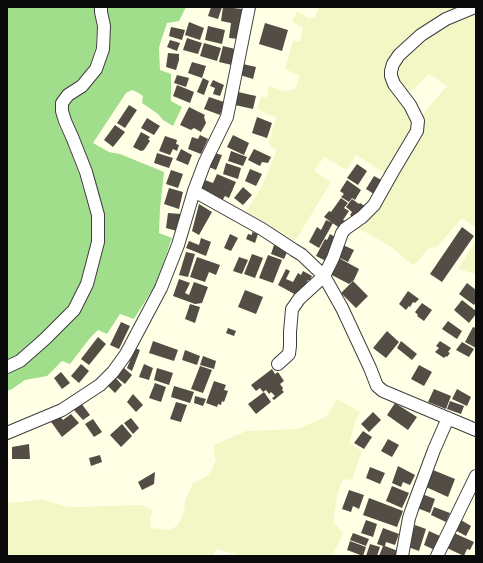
<!DOCTYPE html>
<style>
body{margin:0}
#map{position:relative;width:483px;height:563px;overflow:hidden;background:#ffffe6;font-family:"IBM Plex Serif",serif}
canvas{display:block}
.frame{position:absolute;inset:0;border:8px solid #0a0a0a;pointer-events:none}
</style>
<div id="map">
<canvas width="483" height="563"></canvas>
<div class="frame"></div>
</div>
<script>
const ctx = document.querySelector('canvas').getContext('2d');
ctx.lineJoin = 'round';
function paint(path, color) { ctx.fillStyle = color; ctx.fill(path, 'evenodd'); }
function strokePath(path, color, width, dash) { ctx.strokeStyle = color; ctx.lineWidth = width; ctx.lineCap = dash ? 'butt' : 'round'; ctx.setLineDash(dash || []); ctx.stroke(path); }
const farmland = new Path2D(`
 M319 7H456L457 8 390 59 416 122 387 174 356 155 347 170 324 157 314 171 331 182 295 241 269 224 246 212 263 184 277 150 271 146 269 142 276 118 257 109 261 97H267L269 86 284 91 295 89 300 76 285 69 293 41H300L303 28 292 21 297 11 308 18 315 17Z
 M476 9V227L462 218 437 247 429 248 414 265 411 264 390 246 356 227 420 118 447 86 429 74 410 92 402 86 397 77 396 69 415 43Z
 M476 240V274L458 269Z
 M337 399 360 412 356 420 349 443 362 451 352 480 343 479 338 492 333 522 343 533 333 554 325 556H242L216 549 213 556H7V502L12 503 43 499 63 506 74 507 143 505 153 510 150 519 151 528 169 530 177 526 180 521 184 511 185 501 193 483 206 477 212 470 216 459 214 455V445L246 431 298 429 327 416Z`);
const forest = new Path2D(`
 M7 7H95L94 12 97 27 96 47 90 66 77 81 64 90 56 101V112L58 123 67 142 79 174 91 216 92 241 81 281 69 306 41 334 16 356 7 360Z
 M103 7H186L179 21 167 23 160 44 159 49 160 70 171 74V101L182 107 173 126 163 120 158 114 142 103 143 96 137 92 132 90 126 93 93 143 109 152 120 154 164 172 160 209 159 233 172 238 156 284 134 319 120 314 107 334 98 330 90 338 70 364 62 361 47 376 25 380 12 389 7 391V369L75 311 100 242 64 104 97 70Z`);
const building = new Path2D(`
 M211 7H222L218 19 208 16Z
 M223 7 243 9 239 39 229 38 231 23 221 21Z
 M189 22 204 28 200 40 185 35Z
 M265 23 288 30 282 51 259 44Z
 M208 26 225 30 222 44 205 40Z
 M171 27 185 30 182 40 169 36Z
 M187 38 202 43 198 54 183 50Z
 M170 40 180 43 177 51 167 47Z
 M204 43 221 48 217 61 200 56Z
 M223 46 235 49 232 65 219 62Z
 M168 53 179 54V60L176 70 166 67Z
 M192 62 206 66 202 78 188 73Z
 M243 64 256 67 253 79 240 75Z
 M177 75 189 78 186 87 174 83Z
 M203 78 209 81 204 95 197 92Z
 M213 80 224 85 220 96 213 94 215 88 210 86Z
 M177 85 194 92 190 103 173 96Z
 M238 92 256 96 253 109 235 105Z
 M209 97 224 102 220 115 204 109Z
 M129 105 137 110 125 128 117 123Z
 M189 107 205 115 204 117 206 123 201 132 194 128 191 130 180 125Z
 M257 117 272 123 267 138 252 133Z
 M147 118 160 126 154 135 141 128Z
 M115 125 125 132 113 147 104 140Z
 M141 132 150 137 148 139 150 141 144 150 141 151 133 147Z
 M200 135 208 139 201 154 188 149 192 137 198 139Z
 M233 135 249 143 244 155 227 147Z
 M165 136 177 140 176 144 179 145 177 151 173 149 170 155 159 151Z
 M181 149 192 155 188 165 176 160Z
 M254 149 271 157 268 163 262 162 260 166 248 160Z
 M231 151 247 157 243 166 228 161Z
 M157 153 173 158 169 168 154 163Z
 M214 153 222 155 216 170 209 167Z
 M226 163 241 168 238 179 223 174Z
 M357 164 367 171 358 185 347 178Z
 M250 169 262 174 256 186 245 181Z
 M171 170 183 174 178 188 166 184Z
 M217 174 236 182 229 198 225 196 222 201 200 192 205 180 213 183Z
 M374 176 385 182 377 196 366 189Z
 M347 180 361 190 355 200 352 198 349 202 341 197 344 194 340 191Z
 M243 187 252 195 243 205 234 198Z
 M169 188 183 192 179 209 164 204Z
 M341 198 348 203 344 208 349 211 343 220 346 221 341 229 324 217 329 211 331 212Z
 M352 199 359 204 360 203 368 208 355 219 350 215 352 212 346 207Z
 M199 204 212 212 199 235 192 231Z
 M168 213 181 214 177 231 166 228Z
 M326 220 333 223 319 248 309 242 317 227 321 230Z
 M462 227 474 236 442 282 430 274Z
 M252 232 258 234 255 243 246 239 248 234 252 235Z
 M230 234 238 238 231 251 224 248Z
 M330 234 335 237 326 261 316 256 325 239 327 240Z
 M201 238 211 242 206 256 186 248 189 241 199 245Z
 M274 245 288 250 284 259 271 254Z
 M343 245 354 250 348 262 338 257Z
 M186 252 195 254 188 277 179 275Z
 M252 254 263 258 255 278 244 274Z
 M268 255 282 260 273 283 259 278Z
 M197 257 220 265 216 275 209 272 205 282 190 277Z
 M239 257 248 260 242 274 233 271Z
 M337 257 359 269 354 280 349 284 328 273Z
 M286 269 290 271 286 279 293 282 298 273 301 275 303 271 312 276 310 280H308L302 292 298 296 278 285Z
 M179 279 190 283 185 293 189 295 194 282 208 287 202 303 195 304 173 296Z
 M353 281 368 296 356 308 341 293Z
 M467 283 476 290V302L474 305 459 294Z
 M245 290 263 297 256 314 238 307Z
 M408 291 419 299 415 303 413 302 410 307 409 306 406 310 399 304Z
 M462 300 476 311V314L469 323 454 310Z
 M422 303 432 310 424 321 417 316 418 315 415 312Z
 M190 304 200 307 195 323 185 319Z
 M448 321 462 331 457 339 442 329Z
 M121 322 130 326 119 349 110 345Z
 M473 327 476 328V348L465 342Z
 M228 328 236 331 234 336 226 333Z
 M387 331 399 342 386 358 373 348Z
 M98 337 106 344 89 365 81 359Z
 M153 341 178 350 174 361 149 353Z
 M401 341 417 354 412 360 397 348Z
 M440 341 451 348 448 352 450 353 447 357 446 356 444 358 435 352 439 348 436 346Z
 M462 342 474 349 469 357 456 350Z
 M135 348 140 350 132 371 127 368Z
 M185 350 200 356 197 365 182 360Z
 M203 356 216 361 214 369 200 365Z
 M81 364 89 371 79 383 71 376Z
 M144 364 153 368 149 380 139 377Z
 M419 365 432 372 424 386 411 379Z
 M200 366 212 370 203 393 191 389Z
 M124 368 132 375 125 384 116 377Z
 M157 368 173 373 169 385 154 380Z
 M272 369 275 374 278 372 284 381 280 384 283 388 282 390 284 392 274 400 272 398 275 396 271 392 269 394 266 390 263 392 260 388 256 391 251 385Z
 M61 372 70 383 62 389 54 378Z
 M115 377 122 385 115 393 107 385Z
 M214 381 226 385 224 390 228 391 224 402 222 401 221 405 218 404 217 407 206 403Z
 M155 383 166 387 161 402 149 398Z
 M174 386 194 392 190 403 171 397Z
 M434 389 451 396 446 409 428 402Z
 M457 389 471 397 467 406 452 399Z
 M264 392 271 402 256 414 248 404Z
 M133 394 143 405 136 412 127 402Z
 M195 396 206 399 203 406 194 403Z
 M450 401 464 406 461 414 447 409Z
 M176 402 187 405 181 422 170 419Z
 M81 403 90 415 83 420 73 409Z
 M395 403 417 417 408 430 387 415Z
 M373 412 381 420 369 432 361 424Z
 M57 413 63 420 71 414 79 423 62 437 49 419Z
 M131 418 139 428 133 434 124 423Z
 M93 419 102 432 94 437 85 424Z
 M122 424 132 436 121 447 110 435Z
 M363 431 372 437 364 449 354 443Z
 M388 439 399 445 392 457 381 451Z
 M29 444 30 459H12V447Z
 M100 455 102 462 91 466 89 458Z
 M398 466 415 475 410 485 403 482 401 487 392 483Z
 M370 467 385 473 380 484 366 478Z
 M433 470 455 479 448 497 426 487Z
 M155 472 154 484 142 490 138 482Z
 M392 486 409 493 402 508 386 501Z
 M349 490 364 495 359 509 353 506 351 512 342 509Z
 M422 494 435 499 430 513 417 508Z
 M369 498 403 511 397 527 363 515Z
 M434 507 450 513 446 522 431 515Z
 M366 520 377 524 373 537 361 533Z
 M461 520 471 526 466 536 455 530Z
 M415 525 426 529 419 551 408 547Z
 M383 528 399 534 395 545 386 542 385 546 398 551 396 556H379L383 546 377 544Z
 M429 531 442 537 437 551 424 545Z
 M353 533 369 539 366 546 350 540Z
 M454 533 474 542 470 550 467 549 464 556 447 548Z
 M350 541 366 547 363 556 347 550Z
 M370 544 380 547 377 556H366Z`);
const minor = new Path2D(`
 M194 191 262 229 294 250 302 255 324 276 342 308 370 368 377 386 383 391 476 430
 M278 364 289 354 290 346V332L292 309 295 305 299 299 324 276 333 258 342 233 345 229 362 217 374 205 392 173 417 131 418 121 410 105 394 84 391 76V71L393 64 399 55 421 35 446 19 475 7
 M7 367 20 361 45 339 74 310 87 284 98 242V215L86 172 73 139 65 121 62 111V103L68 95 82 86 96 69 103 49 104 26 101 12V7
 M7 433 62 410 100 385 113 372 126 354 161 288 178 245 194 191 205 162 227 117 249 7
 M402 556 409 518 412 509 434 450 448 418
 M437 556 476 476`);
paint(farmland, '#f2f7c5');
paint(forest, '#a1de8c');
paint(building, '#534d45');
strokePath(minor, '#3d3d3d', 14);
strokePath(minor, '#fff', 12);
</script>
